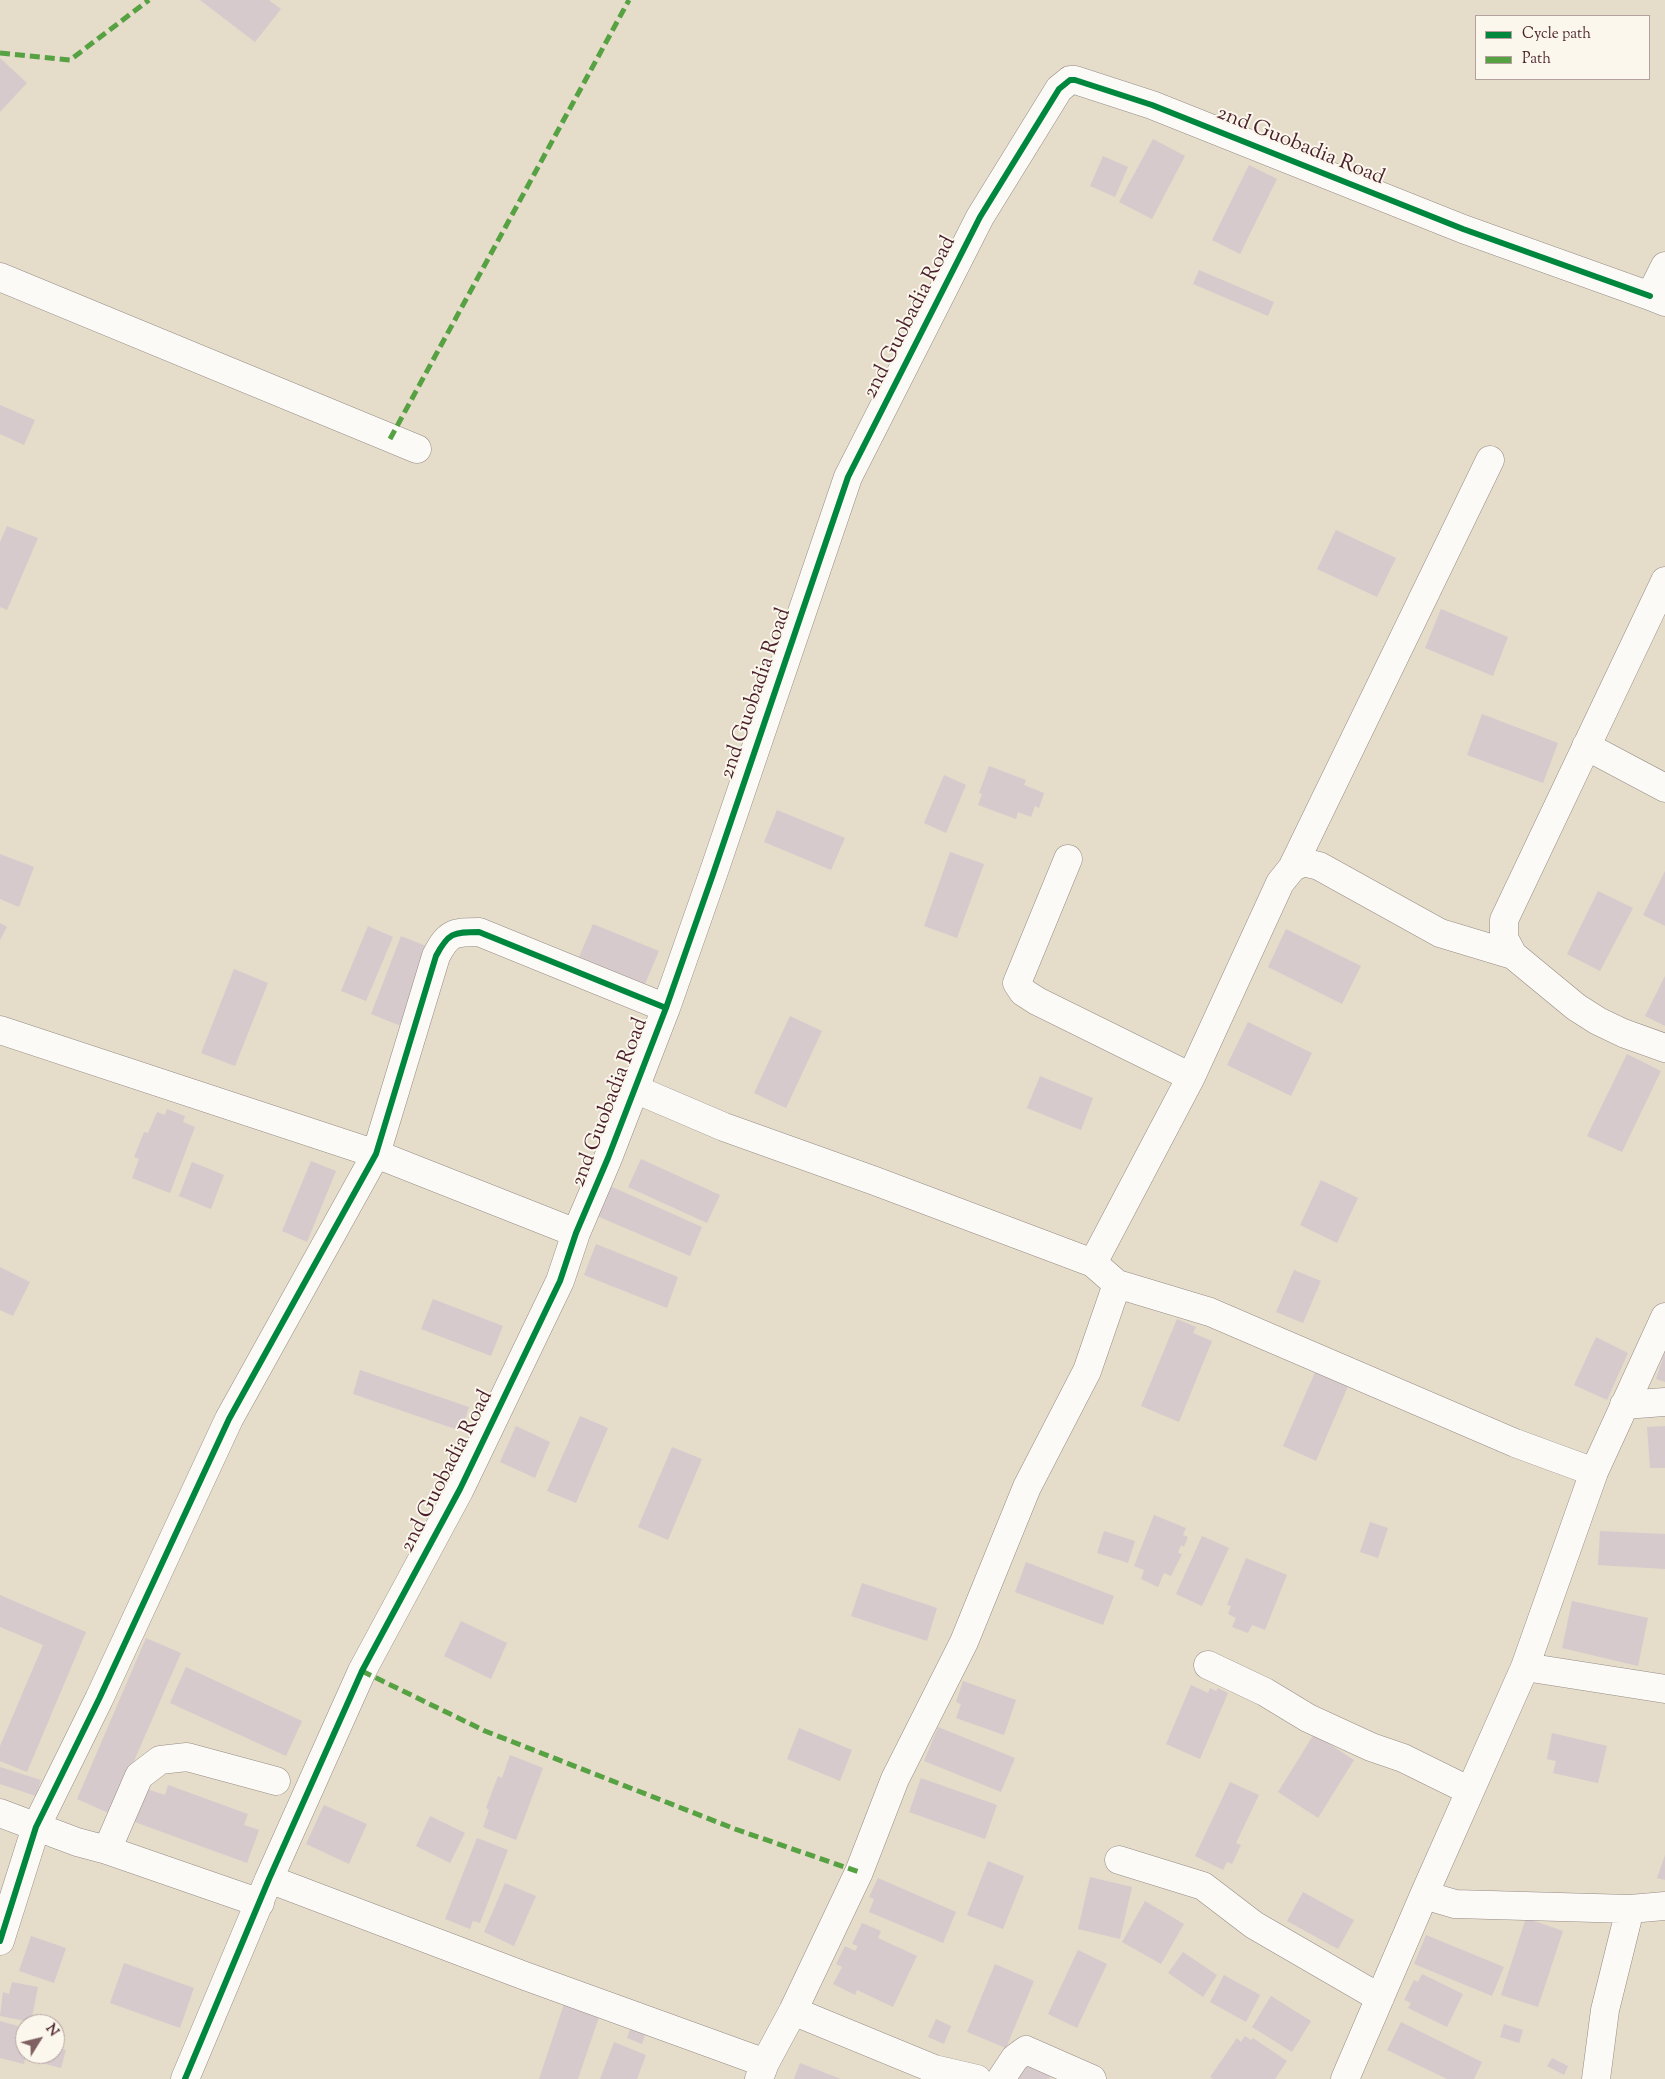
<!DOCTYPE html>
<style>
body{margin:0}
#map{position:relative;width:1665px;height:2079px;overflow:hidden;background:#e5dcca;font-family:"Sorts Mill Goudy",serif}
canvas{display:block}
.legend{position:absolute;left:1475px;top:15px;width:175px;height:65px;box-sizing:border-box;background:#fbf7ec;border:1px solid #b4a19f;margin:0;padding:6px 9px;list-style:none;font-size:15px;color:#4a1f2b}
.legend li{display:flex;align-items:center;gap:10px;height:25px}
.legend b{width:25px;border:1px solid #b4a19f}
.north{position:absolute;left:15px;top:2014px;width:50px;height:50px;box-sizing:border-box;background:#fbf7ec;border:1px solid #b4a19f;border-radius:50%;rotate:54deg;font-size:14px;font-weight:700;line-height:20px;text-align:center;color:#4a1f2b}
.north::after{content:'';display:block;margin:auto;width:18px;height:22px;background:#806163;clip-path:polygon(50% 0,100% 100%,50% 72%,0 100%)}
</style>
<div id="map">
<canvas width="1665" height="2079"></canvas>
<ul class="legend">
<li><b style="height:6px;background:#00873e"></b>Cycle path</li>
<li><b style="height:6px;background:#56a243"></b>Path</li>
</ul>
<div class="north">N</div>
</div>
<script>
const ctx = document.querySelector('canvas').getContext('2d');
ctx.lineJoin = 'round';
function paint(path, color) { ctx.fillStyle = color; ctx.fill(path, 'evenodd'); }
function strokePath(path, color, width, dash) { ctx.strokeStyle = color; ctx.lineWidth = width; ctx.lineCap = dash ? 'butt' : 'round'; ctx.setLineDash(dash || []); ctx.stroke(path); }
function drawText(font, color, halo, rows, align = 'center') {
  ctx.font = font + ' "Sorts Mill Goudy",serif'; ctx.lineWidth = 4; ctx.setLineDash([]); ctx.textBaseline = 'middle'; ctx.strokeStyle = halo; ctx.fillStyle = color; for (const [text, x, y, turn = 0] of rows) {
    ctx.save(); ctx.translate(x, y); ctx.rotate((+turn || 0) * Math.PI / 180); ctx.textAlign = isNaN(turn) ? turn : align; if (halo) ctx.strokeText(text, 0, 0); ctx.fillText(text, 0, 0); ctx.restore();
  }
}
const building = new Path2D(`
 M200 0H269L281 9 255 42Z
 M0 58 27 83 0 112Z
 M1153 139 1185 156 1152 219 1119 202Z
 M1103 156 1128 167 1115 197 1090 186Z
 M1249 165 1277 179 1240 254 1212 240Z
 M1199 270 1274 302 1268 316 1193 284Z
 M0 405 35 420 24 445 0 434Z
 M7 526 38 538 7 610 0 607V542Z
 M1336 530 1396 558 1377 597 1317 569Z
 M1441 609 1508 637 1493 676 1425 648Z
 M1482 714 1558 743 1543 783 1467 755Z
 M989 766 1026 780 1024 785 1044 793 1039 808 1035 806 1031 817 1018 812 1016 819 978 805 982 794 979 793Z
 M944 775 966 785 946 833 924 823Z
 M777 810 845 838 831 870 764 842Z
 M950 852 984 864 957 938 924 926Z
 M0 854 34 867 19 907 0 899Z
 M1665 871V926L1643 915Z
 M1598 891 1633 908 1600 971 1567 954Z
 M0 923 7 927 0 940Z
 M593 924 659 951 645 984 579 957Z
 M368 926 393 937 366 1001 341 991Z
 M1286 929 1361 966 1342 1004 1268 967Z
 M401 936 431 948 401 1026 371 1014Z
 M234 969 268 983 235 1066 201 1053Z
 M1665 976V1026L1645 1016Z
 M790 1016 822 1031 786 1108 754 1093Z
 M1248 1022 1312 1053 1291 1096 1227 1065Z
 M1627 1054 1661 1071 1622 1152 1587 1136Z
 M1040 1076 1093 1098 1081 1130 1027 1108Z
 M167 1109 185 1116 183 1122 195 1127 170 1193 132 1178 139 1159 134 1157 144 1132 148 1133 157 1112 165 1115Z
 M641 1159 720 1195 707 1223 628 1187Z
 M311 1161 336 1171 307 1242 282 1231Z
 M192 1162 224 1175 211 1209 179 1196Z
 M1321 1180 1358 1198 1337 1243 1300 1225Z
 M610 1186 702 1227 690 1256 597 1216Z
 M596 1244 678 1277 667 1308 584 1275Z
 M0 1267 30 1282 13 1316 0 1310Z
 M1294 1270 1321 1281 1303 1323 1276 1312Z
 M433 1299 503 1326 491 1356 421 1329Z
 M1177 1319 1196 1327 1193 1333 1212 1341 1179 1422 1141 1406Z
 M1596 1337 1628 1353 1607 1400 1574 1385Z
 M1665 1351V1382L1656 1379Z
 M360 1370 469 1407 461 1431 353 1394Z
 M1316 1370 1349 1384 1316 1461 1283 1446Z
 M580 1416 608 1428 576 1503 547 1491Z
 M516 1426 550 1442 535 1478 500 1462Z
 M1665 1426V1468H1650L1647 1427Z
 M672 1447 702 1459 668 1540 638 1527Z
 M1154 1515 1186 1528 1183 1535 1188 1537 1184 1547 1181 1545 1178 1553 1182 1554 1171 1576 1164 1573 1158 1587 1141 1579 1144 1570 1134 1566Z
 M1370 1522 1388 1528 1378 1558 1360 1552Z
 M1104 1531 1135 1541 1128 1563 1097 1553Z
 M1600 1531 1665 1534V1569L1598 1565Z
 M1202 1536 1229 1548 1202 1606 1176 1594Z
 M1246 1558 1287 1575 1265 1630 1252 1625 1248 1633 1232 1627 1236 1618 1228 1614 1231 1606 1227 1605Z
 M1026 1562 1114 1596 1103 1625 1015 1592Z
 M862 1583 937 1608 927 1641 851 1616Z
 M0 1595 86 1632 27 1772 0 1761V1746L43 1645 0 1627Z
 M1572 1601 1648 1618 1638 1666 1562 1648Z
 M461 1621 507 1643 491 1679 444 1656Z
 M146 1638 181 1653 111 1814 77 1799Z
 M186 1667 302 1721 286 1756 170 1703Z
 M963 1681 1016 1700 1004 1735 956 1718 961 1704 956 1702Z
 M1191 1685 1208 1693 1210 1688 1216 1691 1218 1688 1228 1693 1200 1759 1166 1744Z
 M938 1727 1015 1758 1001 1792 924 1761Z
 M799 1728 852 1750 840 1781 787 1759Z
 M1552 1733 1607 1746 1598 1783 1553 1773 1556 1761 1547 1759Z
 M1314 1734 1354 1760 1318 1818 1278 1792Z
 M510 1755 543 1768 516 1840 483 1827 489 1810 486 1808 498 1776 502 1778Z
 M0 1767 41 1780 36 1796 0 1784Z
 M921 1778 997 1805 985 1839 909 1812Z
 M1230 1782 1259 1795 1236 1843 1241 1845 1232 1864 1227 1862 1223 1870 1195 1856Z
 M168 1785 248 1814 244 1825 259 1830 247 1863 132 1821 144 1788 165 1795Z
 M324 1805 367 1824 349 1864 306 1844Z
 M430 1816 465 1833 450 1863 416 1846Z
 M477 1838 508 1850 480 1923 473 1921 470 1929 445 1919Z
 M1665 1855V1880L1657 1878Z
 M988 1861 1024 1876 1003 1929 967 1915Z
 M1090 1877 1132 1887 1120 1939 1078 1929Z
 M878 1878 956 1912 943 1943 869 1912 874 1899 869 1897Z
 M505 1883 536 1896 514 1946 484 1932Z
 M1303 1892 1354 1920 1338 1949 1287 1921Z
 M1145 1901 1184 1924 1161 1964 1122 1942Z
 M1526 1918 1563 1931 1538 2007 1501 1995Z
 M862 1923 881 1931 878 1938 917 1956 893 2007 857 1990 855 1995 833 1984 842 1967 836 1964 845 1946 855 1951 858 1946 852 1944Z
 M1426 1935 1504 1967 1492 1996 1414 1964Z
 M31 1936 66 1948 54 1983 19 1971Z
 M1078 1950 1107 1964 1077 2028 1048 2014Z
 M1183 1952 1217 1975 1203 1997 1168 1973Z
 M124 1963 194 1988 180 2028 110 2003Z
 M995 1964 1034 1981 1006 2048 967 2032Z
 M1422 1974 1463 1994 1447 2027 1408 2008 1411 2003 1404 2000 1414 1980 1418 1982Z
 M1224 1975 1260 1995 1246 2022 1210 2002Z
 M12 1982 38 1987 31 2022 0 2016 3 1992 9 1994Z
 M1271 1996 1311 2021 1292 2052 1252 2027Z
 M564 2004 599 2017 578 2079H539Z
 M936 2019 951 2026 944 2044 928 2037Z
 M0 2021 25 2028 26 2054 24 2064 0 2058Z
 M633 2021 648 2027 642 2044 627 2038Z
 M1401 2022 1482 2062 1474 2079H1447L1387 2050Z
 M1504 2024 1523 2030 1519 2043 1500 2037Z
 M1245 2036 1251 2040 1253 2038 1287 2061 1275 2079H1213L1210 2077 1237 2038 1241 2042Z
 M614 2042 646 2055 637 2079H600Z
 M55 2047 66 2050 61 2068 26 2059 27 2054H55Z
 M1024 2054 1054 2068 1049 2079H1013Z
 M1552 2058 1568 2066 1564 2075 1547 2066Z
 M800 2063 841 2079H794Z`);
const minor = new Path2D(`
 M1665 266 1650 296 1665 302
 M0 277 417 449
 M1665 581 1504 920V938L1513 955 1576 1007 1598 1021 1623 1033 1665 1048
 M1586 746 1665 788
 M1068 859 1017 983 1023 992 1037 1001 1191 1077
 M1292 868 1490 460
 M0 1030 376 1154 576 1233
 M635 1089 724 1127 875 1181 1093 1263 1117 1284 1210 1312 1515 1443 1594 1472
 M1093 1263 1191 1077 1280 883 1292 868 1303 862 1319 866 1440 933 1513 955
 M1624 1405 1665 1402
 M1208 1665 1265 1692 1308 1718 1371 1747 1403 1758 1470 1791
 M1525 1667 1665 1689
 M0 1813 77 1842 107 1850 260 1903
 M107 1850 139 1776 160 1760 187 1757 276 1781
 M1119 1860 1203 1886 1254 1925 1380 1998
 M269 1879 525 1976 765 2063
 M1424 1895 1455 1904 1630 1909 1665 1906
 M0 1941 36 1827 99 1699 229 1419 376 1154 436 956C448 933 453 932 479 932L666 1008
 M793 2011 934 2069 977 2079
 M185 2079 269 1879 362 1671 460 1489 560 1281 576 1233 608 1158 666 1008 712 877 848 477 980 217 1059 89 1070 80H1075L1152 105 1463 229 1650 296
 M759 2079 765 2063 793 2011 859 1872 895 1779 964 1642 1027 1487 1087 1371 1117 1284
 M1001 2079 1015 2058 1026 2050 1092 2079
 M1345 2079 1424 1895 1525 1667 1594 1472 1665 1317
 M1596 2079 1605 2010 1630 1909`);
const quiet = new Path2D(`
 M0 53 70 60 149 0
 M390 439 629 0
 M362 1671 485 1731 735 1829 859 1872`);
const cycleway = new Path2D(`
 M0 1941 36 1827 99 1699 229 1419 376 1154 436 956C448 933 453 932 479 932L666 1008
 M185 2079 269 1879 362 1671 460 1489 560 1281 576 1233 608 1158 666 1008 712 877 848 477 980 217 1059 89 1070 80H1075L1152 105 1463 229 1650 296`);
const streetNames = [
 ["2nd Guobadia Road",1300,147,22],
 ["2nd Guobadia Road",911,318,-63],
 ["2nd Guobadia Road",757,694,-71],
 ["2nd Guobadia Road",611,1103,-69],
 ["2nd Guobadia Road",448,1472,-63]
];
paint(building, '#d7cacd');
strokePath(minor, '#968b84', 29);
strokePath(minor, '#fbfaf7', 28);
strokePath(quiet, '#56a243', 5, [10, 5]);
strokePath(cycleway, '#00873e', 6);
drawText('21px', '#4a1f2b', '#fbf7ec', streetNames);
</script>
